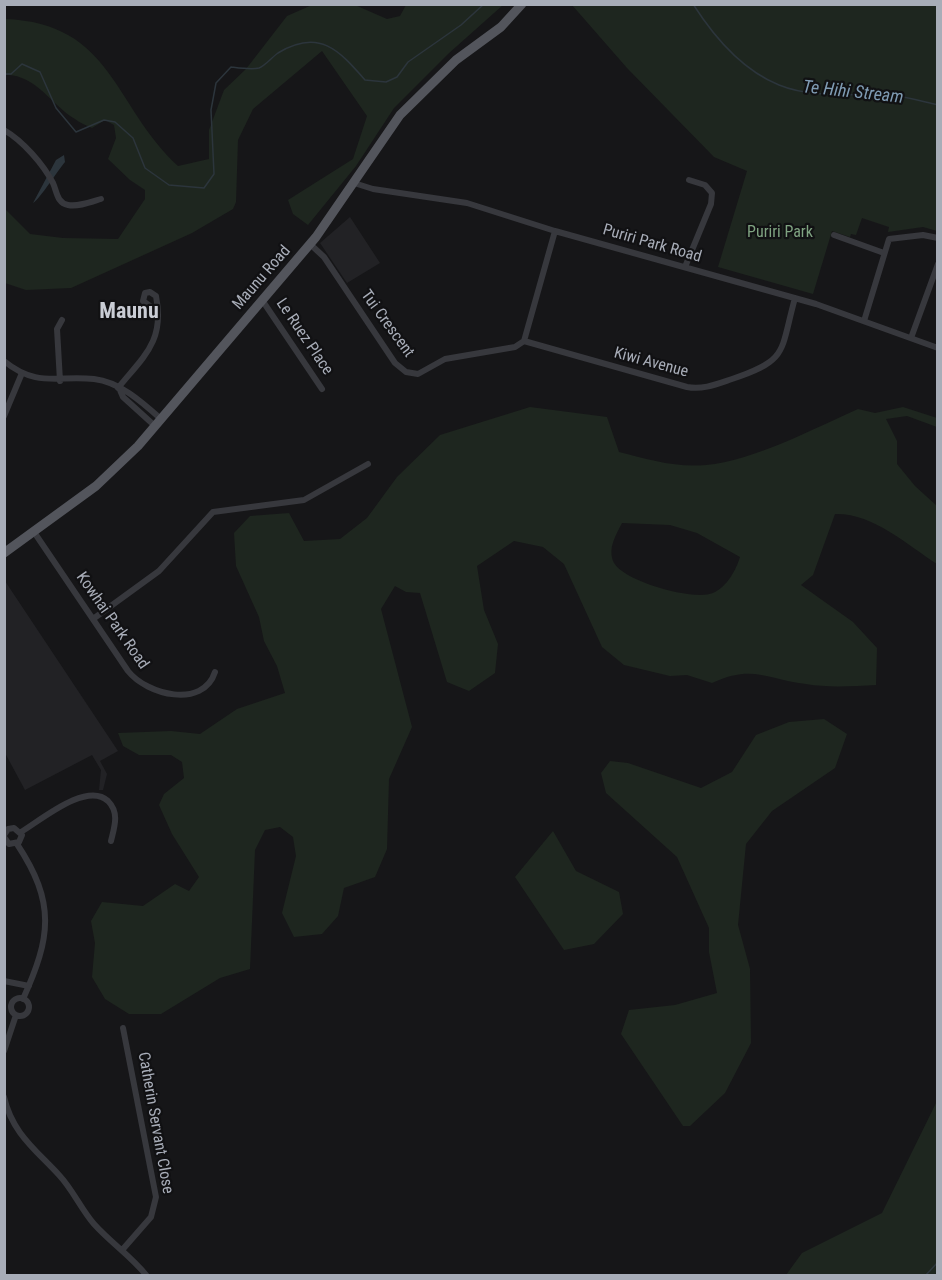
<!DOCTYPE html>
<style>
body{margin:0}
#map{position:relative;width:942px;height:1280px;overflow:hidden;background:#161618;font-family:"Roboto Condensed",sans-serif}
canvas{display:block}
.frame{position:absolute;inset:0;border:6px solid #a8adb8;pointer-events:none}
</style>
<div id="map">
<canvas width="942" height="1280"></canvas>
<div class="frame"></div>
</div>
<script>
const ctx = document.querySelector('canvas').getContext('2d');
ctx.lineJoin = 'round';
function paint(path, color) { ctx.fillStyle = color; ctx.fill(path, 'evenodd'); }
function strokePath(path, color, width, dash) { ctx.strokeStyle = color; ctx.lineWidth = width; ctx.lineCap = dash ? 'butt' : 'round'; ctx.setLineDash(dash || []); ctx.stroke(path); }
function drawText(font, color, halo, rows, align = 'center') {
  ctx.font = font + ' "Roboto Condensed",sans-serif'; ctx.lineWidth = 4.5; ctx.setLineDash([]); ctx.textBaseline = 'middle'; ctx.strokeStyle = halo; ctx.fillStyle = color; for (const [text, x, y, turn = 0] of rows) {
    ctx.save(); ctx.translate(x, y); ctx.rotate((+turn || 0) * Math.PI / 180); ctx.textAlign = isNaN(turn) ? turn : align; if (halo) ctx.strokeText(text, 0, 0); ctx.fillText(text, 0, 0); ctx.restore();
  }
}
const built = new Path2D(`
 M350 217 380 263 347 283 320 243Z
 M5 581 118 751 100 761 107 774 103 790H99L101 770 92 755 25 790 5 753Z`);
const green = new Path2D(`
 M312 5H355L387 19 400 16 406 5H503L448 54 394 108 356 166 308 225 293 214 288 200 353 159 367 116 322 51 253 109 238 140 236 202 233 209 192 233 71 288 26 290 5 283V209L30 234 63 238 118 239 145 199V190L130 180 108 159 116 138 114 125 105 120 92 128C86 125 80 123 75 119 51 105 36 74 5 75V19C113 23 113 106 178 166L209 159V130L224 90 246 69 287 16Z
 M572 5H937V231L923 227 888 232 889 227 862 218 856 235 851 234 850 237 832 231 813 294 718 267 747 171 714 157 627 68Z
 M530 407 607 417 619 452C647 459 676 468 706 465 753 461 815 428 858 409L875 413 903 407 937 418V427L907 416 886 419 897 441V464L915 486 937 506V564C906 544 873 513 835 514L813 575 801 585 853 622 877 648 876 685C853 686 829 688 806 684 767 679 752 664 712 683L687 675 670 676 624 665 602 647 564 564 543 547 514 541 477 566 484 610 498 644 495 673 469 691 447 682 420 593 406 592 395 586 381 609 412 727 389 779 387 849 375 877 344 888 338 916 322 934 294 937 282 913 296 856 293 837 280 827 265 830 255 850 250 969 220 978 161 1014H129L105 999 92 977 95 943 91 921 102 902 143 906 175 884 189 891 199 877 172 834 159 805 164 794 184 778 182 762 171 755H139L123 746 118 733 171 731 200 734 237 709 285 693 277 666 264 641 259 617 236 566 234 533 250 516 289 513 304 541 340 539 367 518 397 477 440 435ZM622 523 670 525 697 533 740 557C736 570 727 587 713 593 694 601 625 582 614 563 607 549 616 535 622 523Z
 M824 719 847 734 835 768 772 811 746 844 738 925 750 969 751 1043 725 1093 690 1126H683L621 1034 629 1010 675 1005 717 993 709 952V928L677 857 606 793 601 773 610 761 628 763 701 788 732 772 756 735 789 722Z
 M553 831 576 871 619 892 623 914 594 944 564 950 515 877Z
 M937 1101V1275H786L802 1253 882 1213Z`);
const water = new Path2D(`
 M64 155 65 162C58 170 40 199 33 203L56 160Z`);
const stream = new Path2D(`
 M693 4C714 37 742 70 779 85 816 100 859 92 897 96 911 98 924 102 938 105
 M4 74H11L22 64 40 72 56 108 76 132 104 120 115 122 133 138 145 168 169 185 204 188 214 174 211 110 216 83 231 67C239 68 252 70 259 68 266 65 272 57 278 53 319 28 339 50 365 80L386 82 397 77 408 62 461 25 484 4
 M925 1276 938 1262`);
const minor = new Path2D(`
 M4 130C23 141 43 164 53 183 57 192 57 203 68 205 78 207 91 202 101 199
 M354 183 373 189 467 203 555 231 816 304 938 348
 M834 235 884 253
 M310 244 324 257 395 363 406 372 418 374 445 359 515 347 524 341 555 231
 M685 267 711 204 712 193 705 185 689 180
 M262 300 322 389
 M864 321 889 239 923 235 938 238
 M911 338 938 264
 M524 341 687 387C703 390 717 384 732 379 789 360 780 352 795 298
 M4 361C37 388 58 375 94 379 120 382 142 402 161 419
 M60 381 57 329 62 320
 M118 388C144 356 165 341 156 296L150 292 145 293 143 301 157 311
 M120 390 123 397 155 426
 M4 416 22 373
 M34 532 128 671C147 695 203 709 215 672
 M93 619 159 571 213 512 304 500 368 464
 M21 832C41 820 87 781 108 801 120 813 114 828 111 841
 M4 835 8 829 14 828 22 835 19 842 9 844 4 837
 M17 844C56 903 51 937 23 999
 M4 981 29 986
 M11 1007a9 9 0 1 1 18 0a9 9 0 1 1-18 0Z
 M123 1028 156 1197 151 1217 123 1249
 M4 1051 16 1015
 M4 1097C12 1133 36 1150 59 1175 73 1190 81 1209 94 1224 111 1243 131 1256 147 1276`);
const primary = new Path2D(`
 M4 553 96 486 138 446 316 237 400 115 456 60 501 27 522 4`);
const parkNames = [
 ["Puriri Park",780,233]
];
const streetNames = [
 ["Puriri Park Road",652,244,16],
 ["Maunu Road",262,278,-49],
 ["Tui Crescent",387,324,54],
 ["Le Ruez Place",304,337,56],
 ["Kiwi Avenue",651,363,15],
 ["Kowhai Park Road",112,621,55],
 ["Catherin Servant Close",155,1123,80]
];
const waterNames = [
 ["Te Hihi Stream",853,93,6]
];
const districtNames = [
 ["Maunu",129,312]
];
paint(built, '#222225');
paint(green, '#1e261f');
paint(water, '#2c353c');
strokePath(stream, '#2c353c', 1.5);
strokePath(minor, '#37383d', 6);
strokePath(primary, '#53555c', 9);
drawText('16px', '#7fa381', '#111113', parkNames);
drawText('16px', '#a8adb8', '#111113', streetNames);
drawText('italic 18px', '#7f9bb3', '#111113', waterNames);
drawText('bold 22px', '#c9ccd4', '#111113', districtNames);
</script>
